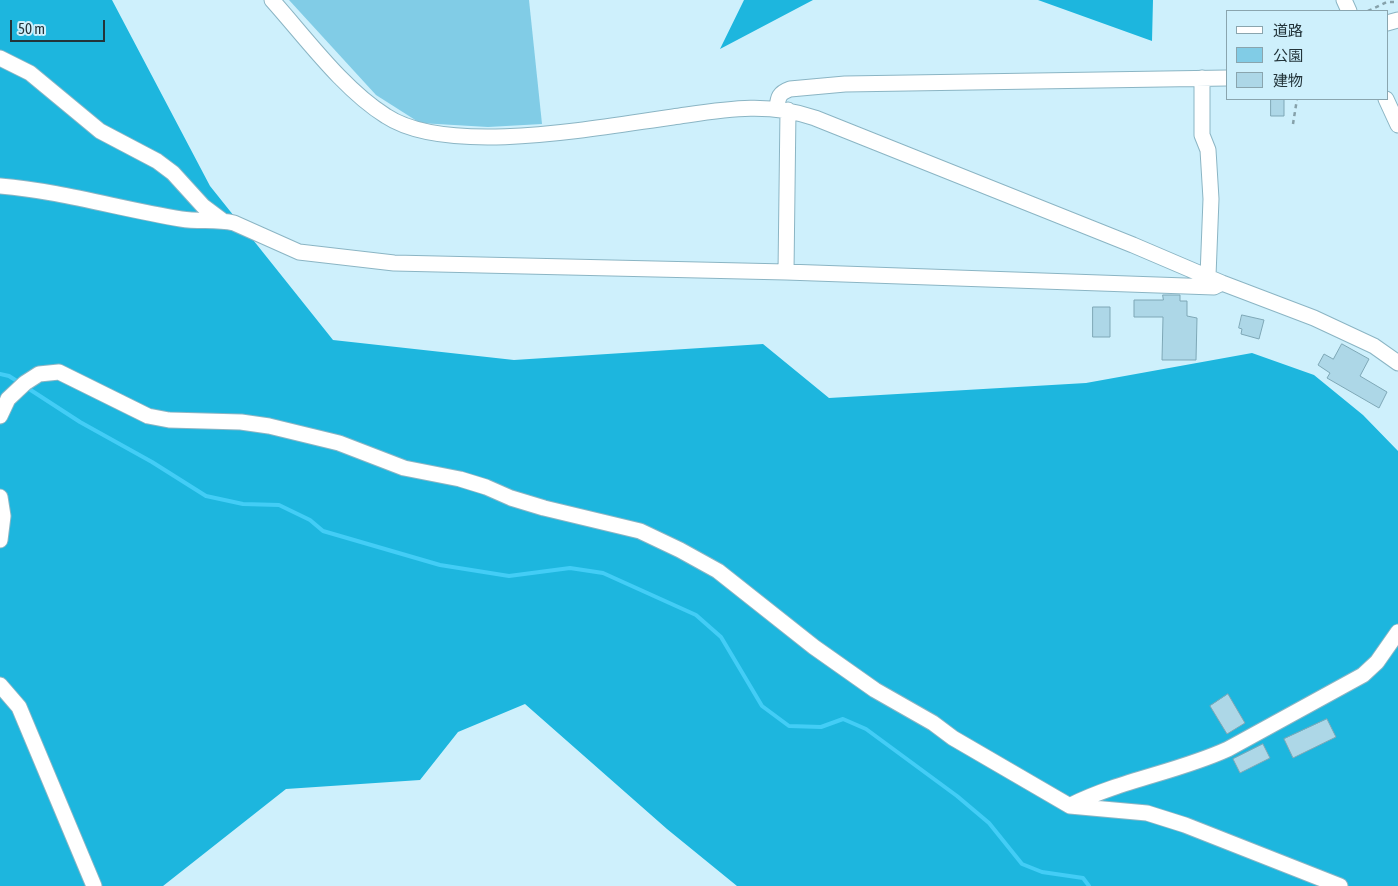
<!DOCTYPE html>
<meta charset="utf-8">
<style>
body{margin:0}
#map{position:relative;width:1398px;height:886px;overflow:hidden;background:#cef0fc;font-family:"Asap Condensed","Noto Sans JP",sans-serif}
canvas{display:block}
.legend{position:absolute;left:1226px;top:10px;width:162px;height:90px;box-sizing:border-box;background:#cef0fc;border:1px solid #8aa5ae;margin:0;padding:6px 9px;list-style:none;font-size:15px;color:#23343a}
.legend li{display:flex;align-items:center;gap:10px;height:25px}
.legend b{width:25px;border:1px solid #8aa5ae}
.scale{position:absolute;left:10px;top:20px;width:95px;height:22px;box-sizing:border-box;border:2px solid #23343a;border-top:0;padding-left:6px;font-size:15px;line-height:18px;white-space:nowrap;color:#23343a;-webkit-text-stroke:4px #cef0fc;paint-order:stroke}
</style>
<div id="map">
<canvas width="1398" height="886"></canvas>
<ul class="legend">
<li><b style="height:6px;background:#fff"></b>道路</li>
<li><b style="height:14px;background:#81cce6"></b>公園</li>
<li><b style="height:14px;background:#add7e7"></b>建物</li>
</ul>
<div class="scale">50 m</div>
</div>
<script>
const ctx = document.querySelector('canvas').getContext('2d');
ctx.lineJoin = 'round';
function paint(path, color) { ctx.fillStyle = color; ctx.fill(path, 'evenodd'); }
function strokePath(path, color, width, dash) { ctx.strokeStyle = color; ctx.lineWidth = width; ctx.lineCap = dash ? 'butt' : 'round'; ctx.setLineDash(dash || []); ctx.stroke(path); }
const green = new Path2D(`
 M289 0H529L542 124 488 127 420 123 376 95Z`);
const forest = new Path2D(`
 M0 0H112L210 186 333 340 514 360 763 344 829 398 1086 383 1252 353 1314 375 1363 415 1398 451V886H737L667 829 525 704 458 732 420 780 286 789 163 886H0Z
 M744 0H813L720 49Z
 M1038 0H1153L1152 41Z`);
const stream = new Path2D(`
 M0 374 9 376 20 383
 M26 387 80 422 152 462 206 496 243 504 279 505 310 520 323 531 440 565 509 576 570 568 603 573 696 615 721 637 762 706 789 726 821 727 843 719 866 729 957 796 989 823 1022 864 1042 872 1083 878 1089 886`);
const building = new Path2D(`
 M1271 99H1284V116H1271Z
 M1163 295H1180V301H1187V316L1197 318 1196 360H1162L1163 317H1134V300H1163Z
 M1093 307H1110V337H1093Z
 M1242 315 1264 320 1259 339 1241 334 1242 329 1239 328Z
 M1342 344 1369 359 1360 376 1387 392 1379 408 1327 378 1330 373 1318 365 1324 354 1333 359Z
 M1228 694 1245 723 1227 734 1210 706Z
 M1327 719 1336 737 1293 758 1284 739Z
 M1263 744 1270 758 1240 773 1233 759Z`);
const path = new Path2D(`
 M1368 11 1387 2H1398
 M1293 124 1297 99`);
const minor = new Path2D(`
 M272 0C306 38 343 89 386 116 448 157 600 127 673 117 722 110 766 101 815 118L1133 245 1222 283 1314 318 1374 346 1398 363
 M1344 0 1349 11
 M1387 23 1398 20
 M0 58 30 73 100 131 157 161 173 173 203 206 223 221
 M1202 78V135L1208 150 1211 199 1208 276
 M1386 99 1398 125
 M777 108C778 97 779 93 790 89L845 84 1227 78
 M0 186C61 191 120 209 181 219 199 222 216 219 234 223L299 252 394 263 786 272 1214 287 1222 283
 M786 272 788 110
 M0 416 8 399 25 383 39 374 59 372 148 416 169 420 241 422 269 426 339 443 404 468 460 479 486 487 511 498 544 508 640 531 680 550 718 571 814 647 875 690 933 723 953 738 1070 806 1147 813 1185 825 1340 886
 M0 497 3 516 0 540
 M0 685 19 707 94 886
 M1071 805C1121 780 1178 772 1228 749L1363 675 1377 662 1398 632`);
paint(green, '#81cce6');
paint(forest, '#1db6de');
strokePath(stream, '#43cdf6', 4);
paint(building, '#add7e7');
strokePath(building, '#7ea7b6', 1);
strokePath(minor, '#8bb5c4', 17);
strokePath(path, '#86a1aa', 2.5, [4, 4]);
strokePath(minor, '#fff', 15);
</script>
